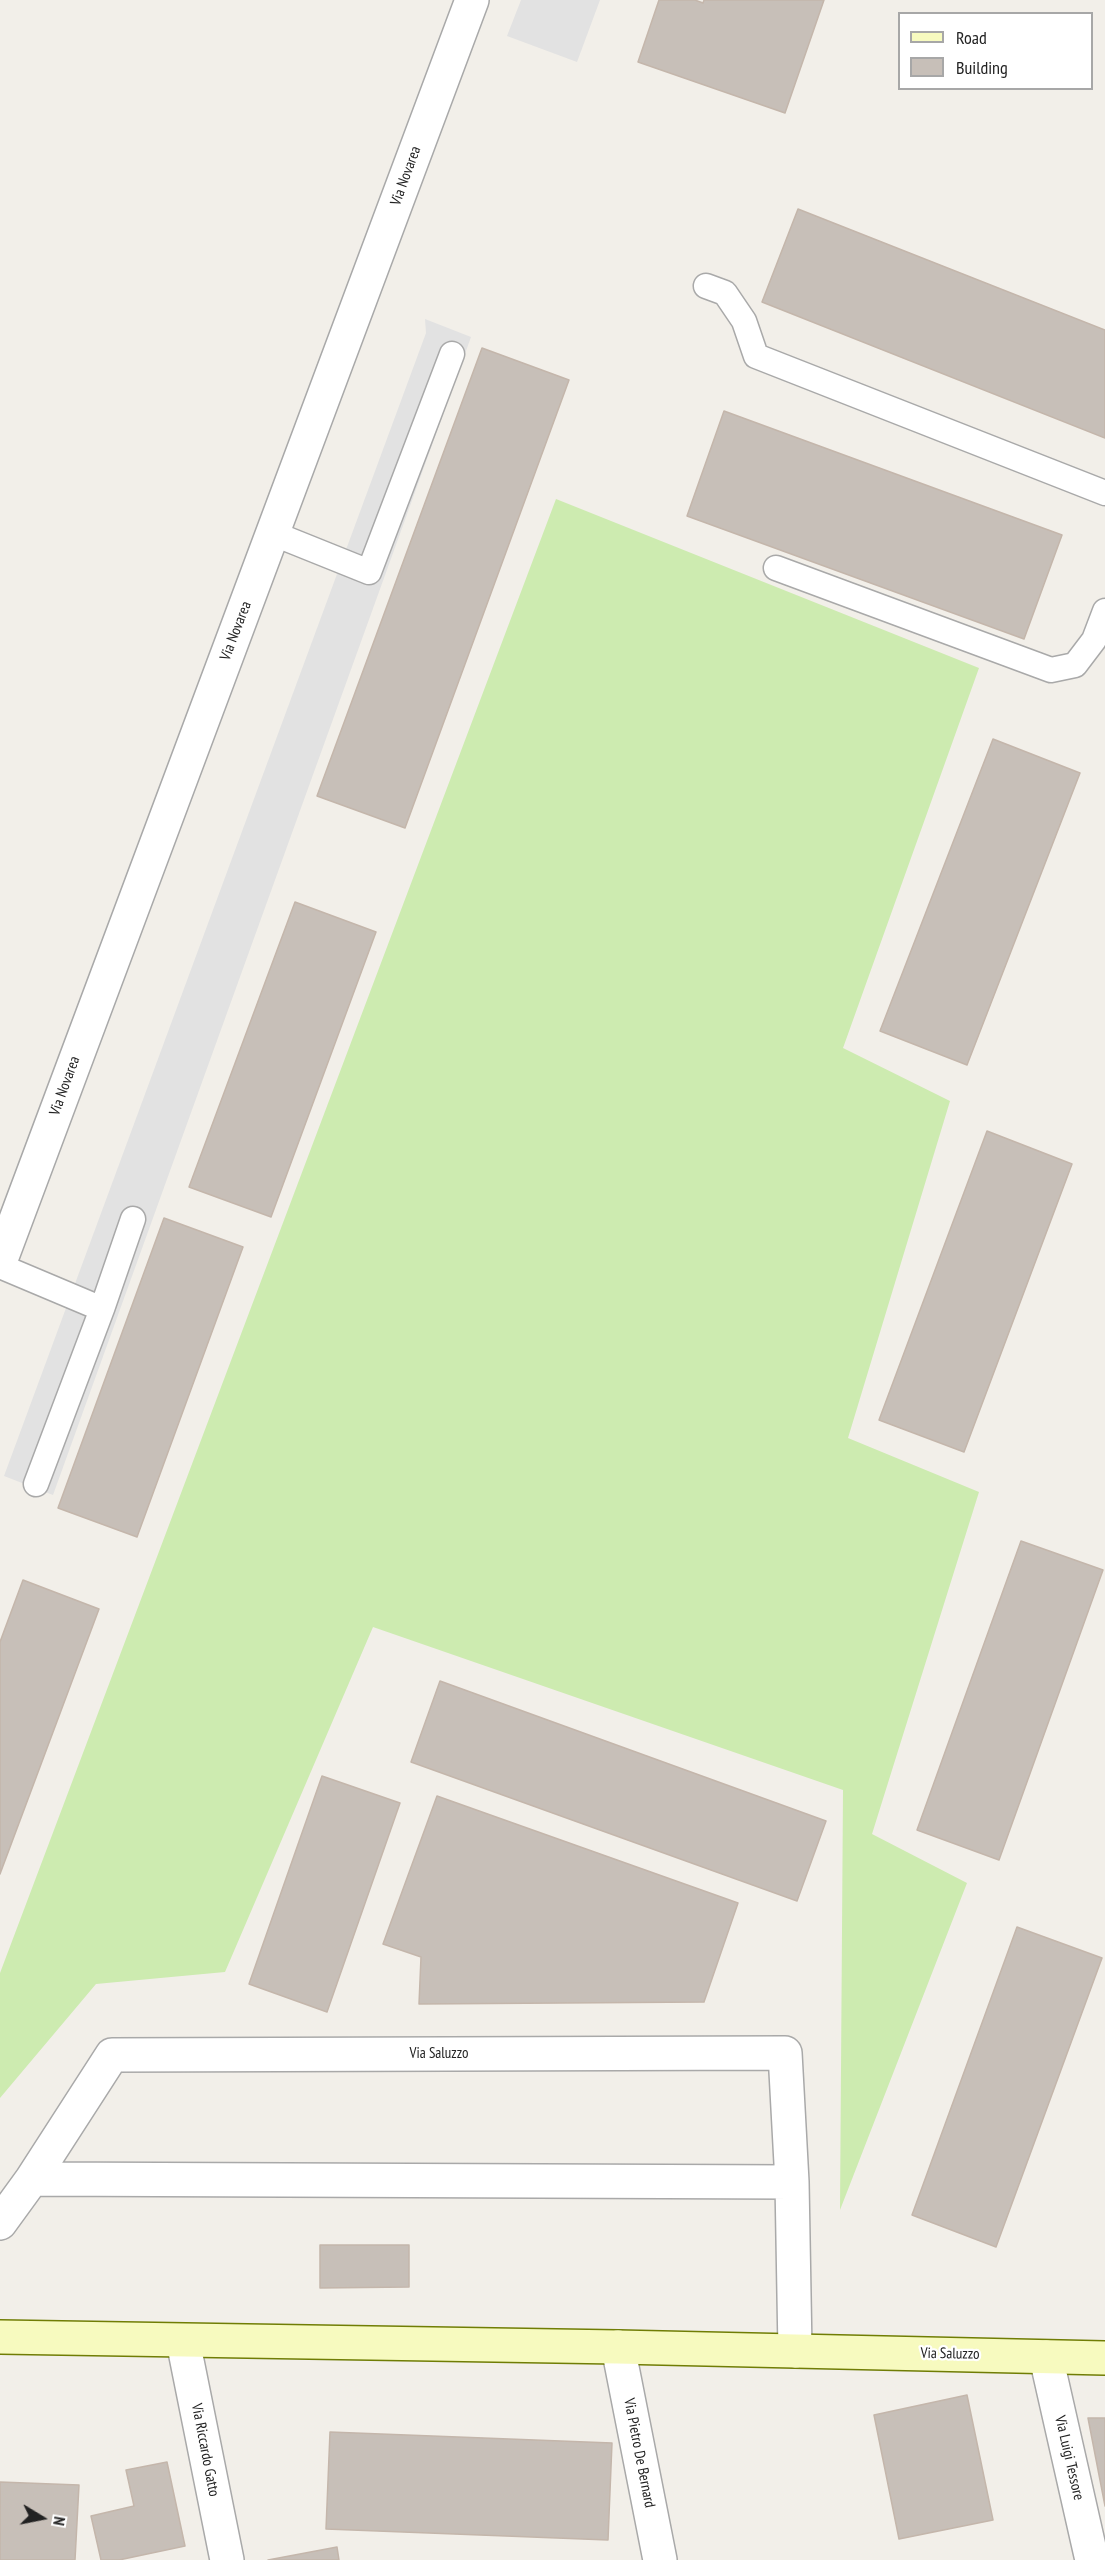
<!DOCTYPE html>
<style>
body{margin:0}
#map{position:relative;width:1105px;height:2560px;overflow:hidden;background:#f2efe9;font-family:"PT Sans Narrow",sans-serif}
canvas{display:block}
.legend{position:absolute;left:898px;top:12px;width:195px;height:78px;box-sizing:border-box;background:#fff;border:2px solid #a7a7a7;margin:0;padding:8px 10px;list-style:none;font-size:18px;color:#222}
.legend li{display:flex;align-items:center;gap:12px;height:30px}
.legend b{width:30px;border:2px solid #a7a7a7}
.north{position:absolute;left:12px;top:2488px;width:60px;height:60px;-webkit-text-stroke:4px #fff;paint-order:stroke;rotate:100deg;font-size:16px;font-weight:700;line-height:24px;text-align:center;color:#222}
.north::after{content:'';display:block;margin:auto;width:21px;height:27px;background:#222;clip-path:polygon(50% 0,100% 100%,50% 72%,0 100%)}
</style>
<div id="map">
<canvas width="1105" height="2560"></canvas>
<ul class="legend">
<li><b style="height:8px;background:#f7fabf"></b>Road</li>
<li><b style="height:16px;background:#c7bfb8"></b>Building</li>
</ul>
<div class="north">N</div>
</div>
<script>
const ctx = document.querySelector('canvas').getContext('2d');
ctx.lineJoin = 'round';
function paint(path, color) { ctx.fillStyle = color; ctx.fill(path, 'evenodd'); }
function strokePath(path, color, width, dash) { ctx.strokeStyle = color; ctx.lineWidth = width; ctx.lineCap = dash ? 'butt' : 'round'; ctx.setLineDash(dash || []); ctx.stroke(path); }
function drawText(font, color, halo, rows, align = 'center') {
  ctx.font = font + ' "PT Sans Narrow",sans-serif'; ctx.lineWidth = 4.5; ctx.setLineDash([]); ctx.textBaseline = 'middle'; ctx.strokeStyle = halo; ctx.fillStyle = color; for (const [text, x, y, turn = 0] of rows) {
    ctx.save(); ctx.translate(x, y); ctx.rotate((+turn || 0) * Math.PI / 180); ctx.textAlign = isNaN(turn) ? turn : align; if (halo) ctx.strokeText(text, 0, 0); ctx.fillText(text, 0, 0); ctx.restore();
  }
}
const grass = new Path2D(`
 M556 499 979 668 843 1048 950 1101 848 1438 979 1492 872 1834 967 1883 840 2210 843 1790 373 1627 225 1972 96 1984 0 2098V1973Z`);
const parking = new Path2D(`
 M521 0H600L577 62 507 36Z
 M425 319 471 337 53 1495 4 1476 426 333Z`);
const building = new Path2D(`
 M659 0H695L703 3 704 0H824L785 113 638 62Z
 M798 209 1105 330V438L762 302Z
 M482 348 569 380 405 828 317 796Z
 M724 411 1062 535 1024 639 687 516Z
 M993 739 1080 773 967 1065 880 1031Z
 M295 902 376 932 271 1217 189 1187Z
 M987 1131 1072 1164 964 1452 879 1420Z
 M164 1218 243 1247 137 1537 58 1508Z
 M1021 1541 1103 1570 999 1860 917 1830Z
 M23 1580 99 1609 0 1874V1642Z
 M440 1681 826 1821 797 1901 411 1762Z
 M322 1776 400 1803 327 2012 249 1984Z
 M437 1796 738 1903 704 2002 419 2004 421 1957 383 1944Z
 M1017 1927 1102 1958 996 2247 912 2215Z
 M320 2245H409V2287L320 2288Z
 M967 2395 993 2520 899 2539 874 2415Z
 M1088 2418H1105V2506Z
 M330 2432 612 2443 608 2540 326 2529Z
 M167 2462 185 2546 119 2560H101L91 2516 134 2506 126 2470Z
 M0 2482 79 2485 75 2560H0Z
 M337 2547 339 2560H268Z`);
const service = new Path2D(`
 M706 286 725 293 744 321 756 356 1105 493
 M272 533 369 572 452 354
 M776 568 1051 670 1075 665 1094 640 1105 611
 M0 1266 102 1309 36 1484
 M102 1309 133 1219`);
const minor = new Path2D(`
 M0 1262 472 0
 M32 2179 792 2182
 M0 2223 32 2179 112 2055 785 2053 792 2182 795 2351
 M183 2341 227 2560
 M618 2347 660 2560
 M1046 2357 1092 2560`);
const secondary = new Path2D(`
 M0 2337 618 2347 1105 2358`);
const streetNames = [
 ["Via Novarea",406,176,-70],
 ["Via Novarea",236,631,-69],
 ["Via Novarea",65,1086,-70],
 ["Via Saluzzo",439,2054],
 ["Via Saluzzo",950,2354,1],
 ["Via Riccardo Gatto",205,2450,79],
 ["Via Pietro De Bernard",639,2453,79],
 ["Via Luigi Tessore",1069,2458,77]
];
paint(grass, '#cdebb0');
paint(parking, '#e2e2e2');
paint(building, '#c7bfb8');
strokePath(building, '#c4b6ab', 1.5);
strokePath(service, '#a9a9a9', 27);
strokePath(minor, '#a9a9a9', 36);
strokePath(secondary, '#707d05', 36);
strokePath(service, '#fff', 24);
strokePath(minor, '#fff', 33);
strokePath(secondary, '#f7fabf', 33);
drawText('15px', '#222', '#fff', streetNames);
</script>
